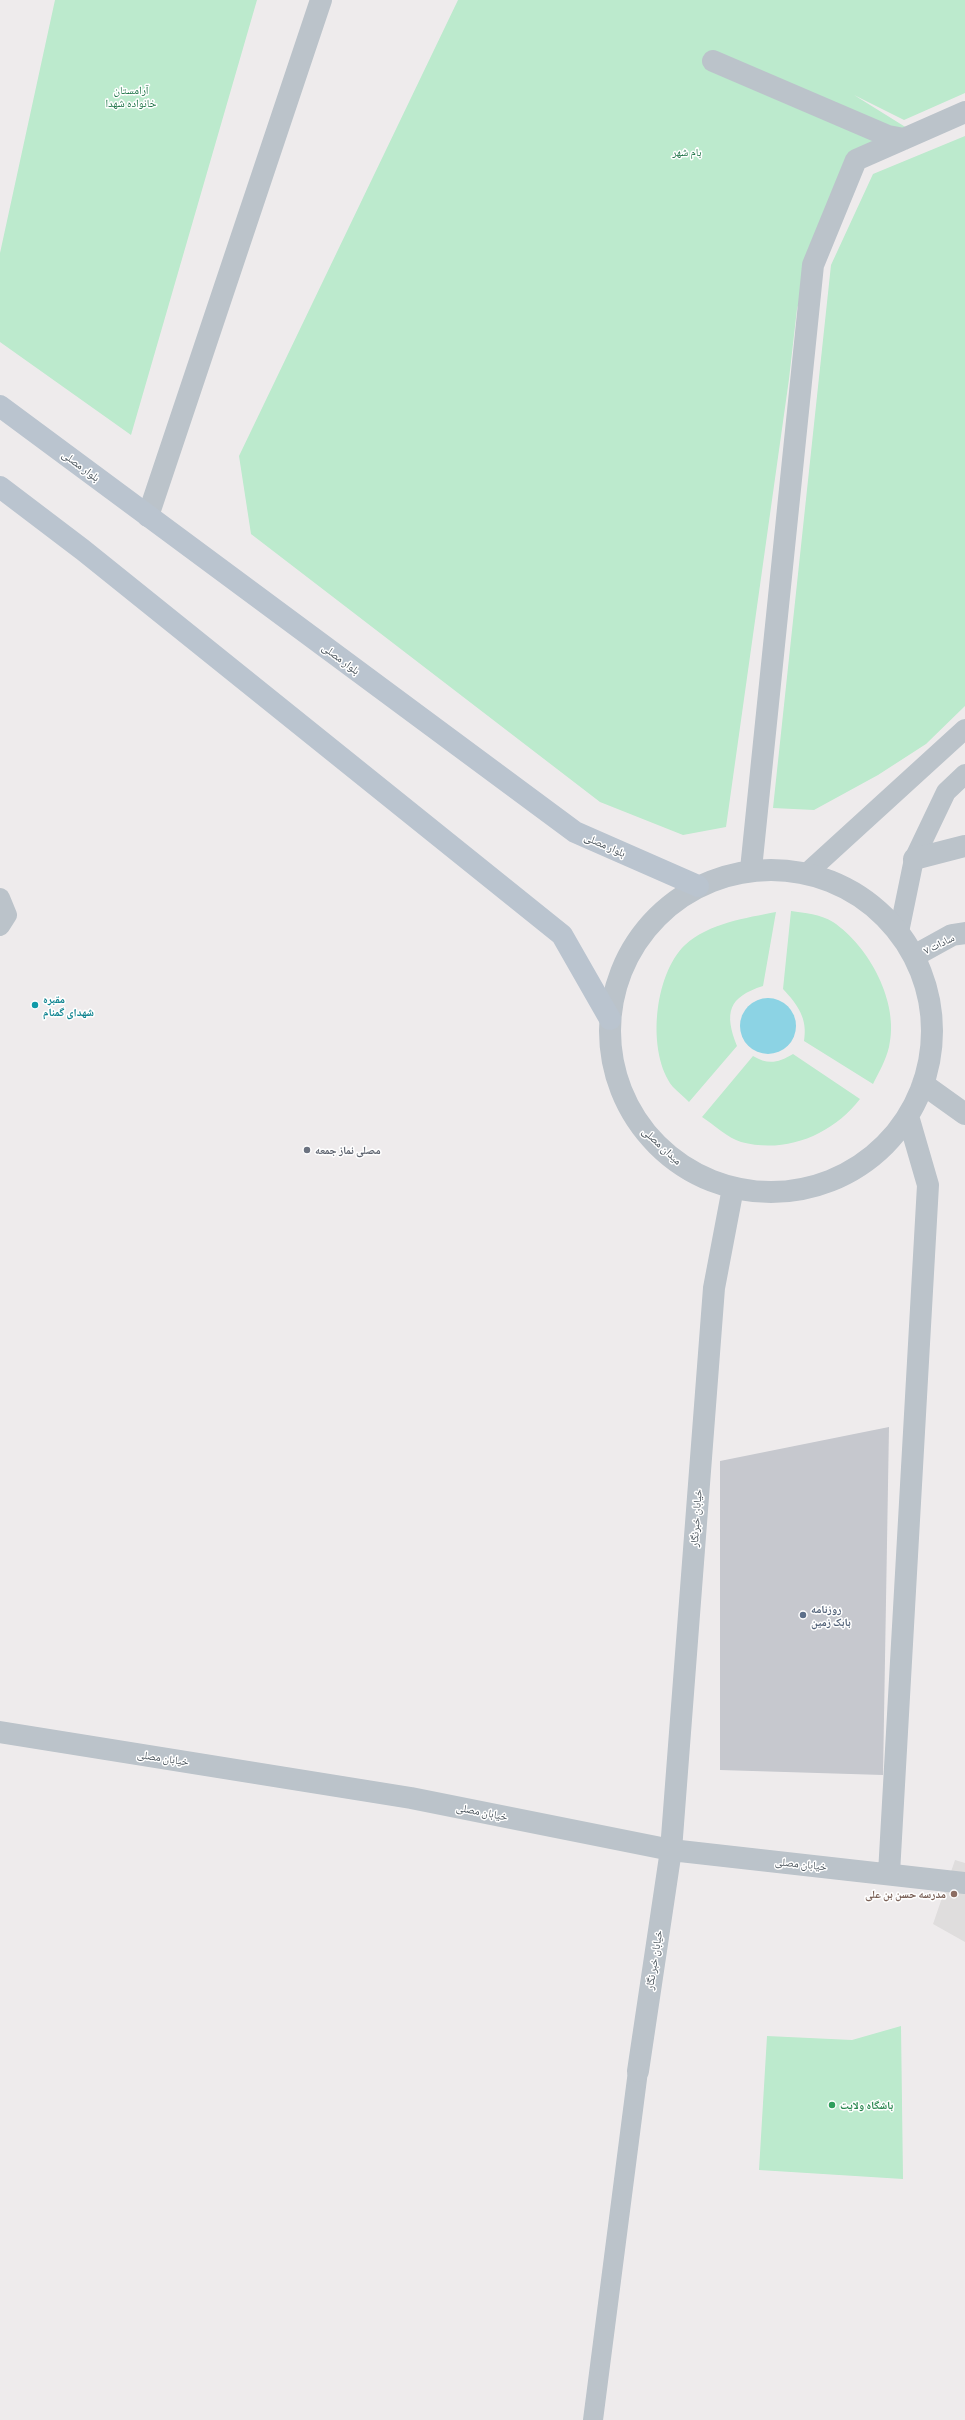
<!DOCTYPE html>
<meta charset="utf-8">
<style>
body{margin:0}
canvas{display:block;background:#eeebec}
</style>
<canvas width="965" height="2420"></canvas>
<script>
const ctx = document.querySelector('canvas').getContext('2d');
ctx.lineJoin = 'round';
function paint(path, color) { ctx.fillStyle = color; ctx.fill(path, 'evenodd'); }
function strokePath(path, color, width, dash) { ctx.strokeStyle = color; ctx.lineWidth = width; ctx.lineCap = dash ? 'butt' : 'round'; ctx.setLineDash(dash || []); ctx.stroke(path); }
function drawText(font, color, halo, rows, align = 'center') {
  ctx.font = font + ' Barlow,"Noto Naskh Arabic",sans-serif'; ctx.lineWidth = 3; ctx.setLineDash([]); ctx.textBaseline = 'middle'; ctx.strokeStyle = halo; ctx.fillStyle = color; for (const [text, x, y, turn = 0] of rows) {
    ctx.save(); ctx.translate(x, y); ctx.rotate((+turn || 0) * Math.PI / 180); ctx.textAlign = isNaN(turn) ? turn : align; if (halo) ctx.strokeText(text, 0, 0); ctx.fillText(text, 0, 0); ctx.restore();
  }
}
const education = new Path2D(`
 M955 1860 965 1863V1942L933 1924Z`);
const green = new Path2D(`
 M55 0H257L131 435 0 342V253Z
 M458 0H965V93L904 120 854 95 907 128 830 195 797 309 789 379 726 827 683 835 600 802 251 534 239 456Z
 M965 136V706L926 744 878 775 814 810 773 808 831 265 873 174Z
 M791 911C805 913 820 914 833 922 869 946 900 1003 889 1047 886 1060 879 1072 873 1084L804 1041C808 1019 798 1005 783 989Z
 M776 912 763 986C728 997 724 1013 737 1046L689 1102C684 1097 678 1092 673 1087 646 1053 654 974 685 945 709 923 746 918 776 912Z
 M793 1054 860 1099C832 1135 786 1154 741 1142 728 1138 713 1124 702 1117L753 1056C768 1065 778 1063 793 1054Z
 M901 2026 903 2179 759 2170 767 2036 852 2040Z`);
const water = new Path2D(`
 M740 1026a28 28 0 1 1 56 0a28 28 0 1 1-56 0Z`);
const building = new Path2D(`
 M889 1427 883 1775 720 1770V1461Z`);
const lane = new Path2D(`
 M807 873 965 729
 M0 898 7 915 0 926
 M899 932 914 859 946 792 965 774
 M593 2420 638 2071`);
const street = new Path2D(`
 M713 61 888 136 904 139
 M148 516 321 0
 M914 859 965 846
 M751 869 813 265 856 160 965 112
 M610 1031a161 161 0 1 1 322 0a161 161 0 1 1-322 0Z
 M914 956 952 935 965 933
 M923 1084 965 1114
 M0 1732 411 1798 671 1850 965 1883
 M889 1873 928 1185 908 1116
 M638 2071 671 1850 714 1288 733 1188`);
const secondary = new Path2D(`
 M0 406 575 832 698 886
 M0 487 83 550 562 935 610 1019`);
const markers = [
 [35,1005,4,"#0f9aa8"],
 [307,1150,4,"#6b7280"],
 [803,1615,4,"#5c6f8a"],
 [954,1894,4,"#8d6e63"],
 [832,2105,4,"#2e9e5b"]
];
const parkNames = [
 ["آرامستان",131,90],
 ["خانواده شهدا",131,103],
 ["بام شهر",687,152]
];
const streetNames = [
 ["بلوار مصلی",81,466,37],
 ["بلوار مصلی",341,659,37],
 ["بلوار مصلی",605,845,24],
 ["سادات ۷",939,944,-26],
 ["میدان مصلی",662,1146,43],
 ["خیابان خبرنگار",696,1518,-86],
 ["خیابان مصلی",163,1758,9],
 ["خیابان مصلی",482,1812,11],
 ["خیابان مصلی",801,1864,6],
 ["خیابان خبر نگار",654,1960,-81]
];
const cultureNames = [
 ["مقبره",43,999],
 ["شهدای گمنام",43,1012]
];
const worshipNames = [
 ["مصلی نماز جمعه",315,1150]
];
const serviceNames = [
 ["روزنامه",811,1609],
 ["بابک زمین",811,1622]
];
const educationNames = [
 ["مدرسه حسن بن علی",946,1894]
];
const leisureNames = [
 ["باشگاه ولایت",840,2105]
];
paint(education, '#dfdddd');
paint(green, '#bceacd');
paint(water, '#8cd3e4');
paint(building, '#c6c8ce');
strokePath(lane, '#bbc3ca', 20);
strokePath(street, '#bbc3ca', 22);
strokePath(secondary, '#bac4cf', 22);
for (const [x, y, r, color] of markers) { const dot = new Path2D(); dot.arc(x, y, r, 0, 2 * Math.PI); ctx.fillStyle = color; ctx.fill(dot); strokePath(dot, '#fff', 1.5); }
drawText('11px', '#1d7246', '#fff', parkNames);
drawText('11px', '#454f57', '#fff', streetNames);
drawText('bold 11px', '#0d838f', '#fff', cultureNames, 'left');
drawText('bold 11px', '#5b616d', '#fff', worshipNames, 'left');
drawText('bold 11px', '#4e5e75', '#fff', serviceNames, 'left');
drawText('bold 11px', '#785e54', '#fff', educationNames, 'right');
drawText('bold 11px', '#27864d', '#fff', leisureNames, 'left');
</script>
